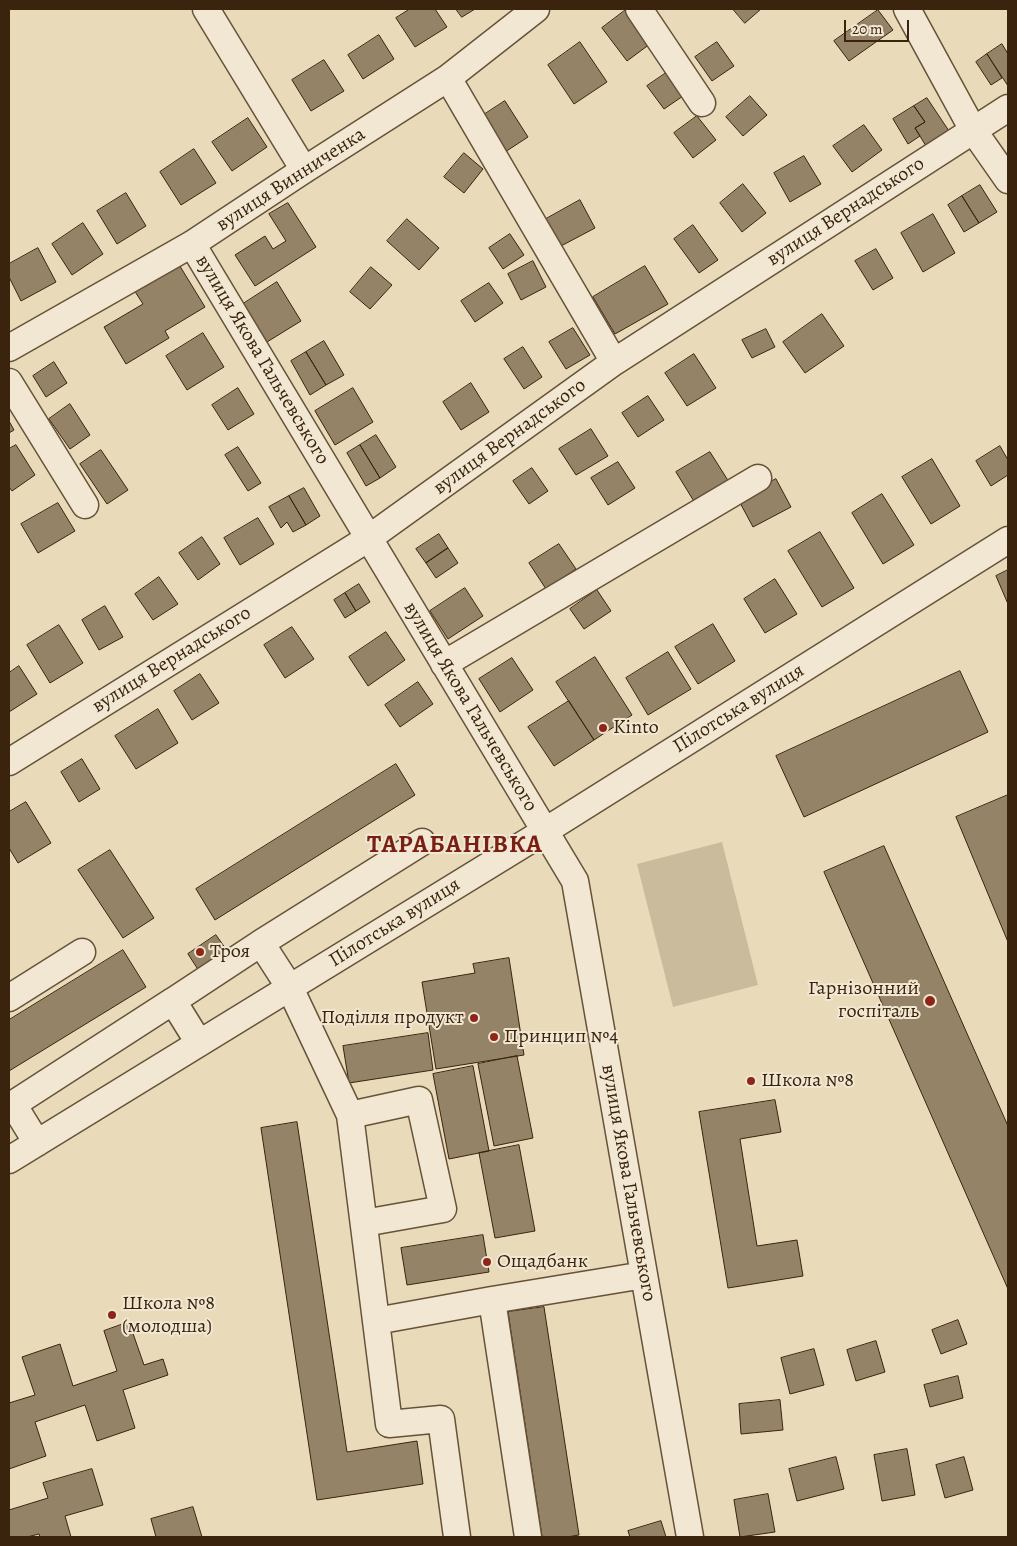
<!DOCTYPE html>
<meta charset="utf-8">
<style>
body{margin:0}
#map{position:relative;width:1017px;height:1546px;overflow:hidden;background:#e9daba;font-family:Alegreya,serif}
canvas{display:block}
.frame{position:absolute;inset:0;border:10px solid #3a240e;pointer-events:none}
.scale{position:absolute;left:844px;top:20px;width:65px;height:22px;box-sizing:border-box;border:2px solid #3a240e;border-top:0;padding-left:6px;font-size:15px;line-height:18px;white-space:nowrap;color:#3a240e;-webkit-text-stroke:4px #f1e7d2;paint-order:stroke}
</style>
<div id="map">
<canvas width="1017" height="1546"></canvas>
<div class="frame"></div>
<div class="scale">20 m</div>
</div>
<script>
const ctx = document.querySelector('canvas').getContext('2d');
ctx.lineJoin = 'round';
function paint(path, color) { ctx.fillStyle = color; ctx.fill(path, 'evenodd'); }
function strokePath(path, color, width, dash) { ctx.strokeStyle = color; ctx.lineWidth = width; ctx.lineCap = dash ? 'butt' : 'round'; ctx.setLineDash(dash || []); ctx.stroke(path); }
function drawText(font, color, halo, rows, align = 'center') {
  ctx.font = font + ' Alegreya,serif'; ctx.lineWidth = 4; ctx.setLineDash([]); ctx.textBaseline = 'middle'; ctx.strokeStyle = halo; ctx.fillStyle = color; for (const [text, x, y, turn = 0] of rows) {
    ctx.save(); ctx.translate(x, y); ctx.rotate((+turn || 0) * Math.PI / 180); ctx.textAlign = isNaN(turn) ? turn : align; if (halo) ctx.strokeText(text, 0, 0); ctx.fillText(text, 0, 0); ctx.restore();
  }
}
const green = new Path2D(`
 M722 842 758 985 673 1007 637 864Z`);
const building = new Path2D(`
 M410 9H435L447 27 415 47 396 18Z
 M456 9H475L462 17Z
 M627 9 654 41 627 61 602 28Z
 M733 9H761L745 23Z
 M878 10 893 30 849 61 834 41Z
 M379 35 394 59 363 79 348 55Z
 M580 42 607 82 574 104 548 65Z
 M717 42 734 66 712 81 695 57Z
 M1002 44 1008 54V86L987 54Z
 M987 54 1002 78 991 85 976 62Z
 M324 60 344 91 311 111 292 80Z
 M669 71 686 94 664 109 647 86Z
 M750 96 767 115 743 136 726 117Z
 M927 98 949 131 926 146 915 128 925 122 914 106Z
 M505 101 528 137 505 152 482 116Z
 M914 106 925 122 915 128 920 136 908 144 893 119Z
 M697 116 716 140 693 158 674 133Z
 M248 118 267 147 232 171 212 142Z
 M864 125 882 150 852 172 833 146Z
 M194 149 216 183 181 205 160 172Z
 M464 153 483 169 464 193 444 177Z
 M804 156 821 184 790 202 774 173Z
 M743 184 766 213 742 232 720 203Z
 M980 185 997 212 979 223 962 196Z
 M126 193 146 226 117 244 97 211Z
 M962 196 979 223 964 232 948 205Z
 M580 200 595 228 561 246 546 219Z
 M288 203 316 247 255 286 235 255 265 236 273 249 286 241 269 214Z
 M933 214 955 253 923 272 901 233Z
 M407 219 439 248 419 270 387 241Z
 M83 223 103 254 72 275 52 244Z
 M693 225 718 260 699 273 674 239Z
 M510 234 524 255 503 269 489 248Z
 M38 248 56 282 21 301 9 277V264Z
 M876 249 893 278 873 290 855 261Z
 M533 261 546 287 521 300 508 274Z
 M178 263 205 307 165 331 169 338 126 364 104 327 143 304 134 290Z
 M645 266 668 304 615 334 593 297Z
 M371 267 392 285 370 309 350 292Z
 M277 282 301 321 267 342 243 304Z
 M489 283 503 303 475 322 461 301Z
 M822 314 844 346 805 373 783 342Z
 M573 328 590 355 566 369 549 342Z
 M766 329 775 347 752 358 742 340Z
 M203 333 224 367 187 390 166 356Z
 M324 341 344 375 326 385 306 352Z
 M523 347 542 377 524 389 504 359Z
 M306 352 326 385 310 395 291 361Z
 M694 354 716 388 687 406 665 373Z
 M54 362 67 383 46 397 33 376Z
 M471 383 489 412 461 430 443 402Z
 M238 388 254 414 228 430 212 405Z
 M353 388 373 422 335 445 315 411Z
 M648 396 664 420 638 437 622 413Z
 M70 404 90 435 70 449 49 419Z
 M9 421 14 430 9 433Z
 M591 429 608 456 576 475 559 449Z
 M376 435 396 467 380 478 360 445Z
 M16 445 35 475 12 491 9 487V449Z
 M360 445 380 478 366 486 347 453Z
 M1000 446 1008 460V475L991 486 976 461Z
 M238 447 261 483 248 491 225 455Z
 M101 450 128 490 107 504 80 464Z
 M710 452 729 482 695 503 676 472Z
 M932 459 960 506 931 524 902 477Z
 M618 462 635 488 608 505 591 478Z
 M532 468 548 491 529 504 513 481Z
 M776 479 791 507 753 527 738 499Z
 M304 488 320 516 306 525 289 496Z
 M882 494 914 545 883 564 852 513Z
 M289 496 306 525 293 532 287 522 281 528 269 507Z
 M58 503 75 531 38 553 21 524Z
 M258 518 274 544 240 565 224 538Z
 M820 532 854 588 822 607 788 551Z
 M439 534 448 548 426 563 416 549Z
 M202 537 220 564 198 580 179 553Z
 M559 544 576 569 546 589 529 563Z
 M448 548 458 563 436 578 426 563Z
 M1008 570V604L996 576Z
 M159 577 178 604 153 620 135 594Z
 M775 579 797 614 765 633 744 599Z
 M359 584 370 602 356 611 345 593Z
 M465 588 483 616 448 639 430 611Z
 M597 590 611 611 584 629 570 609Z
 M345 593 356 611 345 618 334 600Z
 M105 606 123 637 99 650 82 620Z
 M713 624 735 661 698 684 675 647Z
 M59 625 83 663 50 683 27 645Z
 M292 627 314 659 285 678 264 645Z
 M386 632 405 660 368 686 349 657Z
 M668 652 691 689 648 715 626 678Z
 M595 657 632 715 594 740 556 682Z
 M512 658 533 690 500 712 479 679Z
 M19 666 37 694 9 712V673Z
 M960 671 988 732 804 817 776 756Z
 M200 674 219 703 192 720 174 691Z
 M418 682 433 704 400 727 385 705Z
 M569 701 594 740 554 766 528 727Z
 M158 709 178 743 136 769 115 736Z
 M82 759 100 789 79 802 61 772Z
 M396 764 415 795 215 920 196 889Z
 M1008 795V942L956 817Z
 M26 802 51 843 18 863 9 848V812Z
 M884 846 1008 1126V1289L824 872Z
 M110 850 154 918 123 938 78 870Z
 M216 935 228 952 199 971 188 954Z
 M123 950 146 987 9 1071V1020Z
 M509 958 524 1055 436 1069 422 982 475 973 473 964Z
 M428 1033 433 1070 349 1083 343 1046Z
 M517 1056 533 1138 494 1146 478 1064Z
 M473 1066 489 1151 449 1159 433 1074Z
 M775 1100 781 1132 740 1139 757 1246 797 1240 803 1276 728 1288 699 1112Z
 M297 1122 347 1452 417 1441 423 1484 317 1500 261 1128Z
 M519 1145 535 1231 495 1238 479 1153Z
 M483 1235 489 1272 407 1285 401 1248Z
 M544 1307 579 1535 567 1537H542L508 1312Z
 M958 1320 967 1344 941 1354 932 1330Z
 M129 1322 144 1365 163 1359 168 1375 123 1390 135 1428 97 1441 85 1405 35 1422 46 1456 9 1469V1403L35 1395 22 1357 60 1344 73 1386 117 1371 104 1331Z
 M876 1341 885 1372 856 1381 847 1350Z
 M814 1349 824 1385 790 1394 781 1358Z
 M958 1376 963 1398 930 1407 924 1385Z
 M780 1400 783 1430 741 1434 739 1404Z
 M907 1449 915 1495 882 1501 874 1455Z
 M836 1457 844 1489 797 1501 789 1469Z
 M964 1457 973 1490 945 1498 936 1465Z
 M92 1469 103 1505 65 1516 71 1537H40L39 1534 27 1537H9V1510L48 1498 43 1483Z
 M768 1494 775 1532 740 1537 734 1500Z
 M193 1507 202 1537H156L151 1519Z
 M661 1521 666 1537H630L628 1531Z`);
const minor = new Path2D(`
 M206 9 304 170
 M639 9 702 103
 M907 9 973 130 1008 180
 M448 78 614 362
 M192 244 575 881 690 1537
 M9 348 192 244 304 170 448 78 536 9
 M9 382 85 505
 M444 664 758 478
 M9 762 369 538 614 362 1008 108
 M9 998 82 952
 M199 1043 173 1001 261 943
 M13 1104 37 1143
 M9 1107 173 1001
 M350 1115 389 1424 441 1419 457 1537
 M9 1160 545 831 1008 540
 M364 1223 443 1209 419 1100 350 1115 290 988 261 943 422 842
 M376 1321 492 1300
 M528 1537 492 1300 644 1275`);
const markers = [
 [603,728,5,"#8f2418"],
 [200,952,5,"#8f2418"],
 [930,1001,6,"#8f2418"],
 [474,1018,5,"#8f2418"],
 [494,1037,5,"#8f2418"],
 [751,1081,5,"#8f2418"],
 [487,1262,5,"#8f2418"],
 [112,1315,5,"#8f2418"]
];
const streetNames = [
 ["вулиця Винниченка",291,180,-33],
 ["вулиця Вернадського",846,212,-33],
 ["вулиця Якова Гальчевського",262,360,59],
 ["вулиця Вернадського",510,437,-36],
 ["вулиця Вернадського",172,660,-32],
 ["вулиця Якова Гальчевського",470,707,59],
 ["Пілотська вулиця",739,709,-32],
 ["Пілотська вулиця",395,923,-32],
 ["вулиця Якова Гальчевського",628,1183,80]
];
const poiNames = [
 ["Kinto",613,728],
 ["Троя",210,952],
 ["Гарнізонний",919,989,"right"],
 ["госпіталь",919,1012,"right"],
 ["Поділля продукт",464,1018,"right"],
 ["Принцип №4",504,1037],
 ["Школа №8",761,1081],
 ["Ощадбанк",497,1262],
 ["Школа №8",122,1304],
 ["(молодша)",122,1327]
];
const districtNames = [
 ["ТАРАБАНІВКА",455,846]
];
paint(green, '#cbbb9d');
paint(building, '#958367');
strokePath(building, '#3a240e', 1);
strokePath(minor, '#665239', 29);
strokePath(minor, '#f1e7d2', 26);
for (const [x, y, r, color] of markers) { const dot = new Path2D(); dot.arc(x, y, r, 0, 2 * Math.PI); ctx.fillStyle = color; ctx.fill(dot); strokePath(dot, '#f1e7d2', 2); }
drawText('20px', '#3a240e', '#f1e7d2', streetNames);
drawText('20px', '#3a240e', '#f1e7d2', poiNames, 'left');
ctx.letterSpacing = '1px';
drawText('bold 25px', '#7a1f14', '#f1e7d2', districtNames);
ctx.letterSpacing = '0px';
</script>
